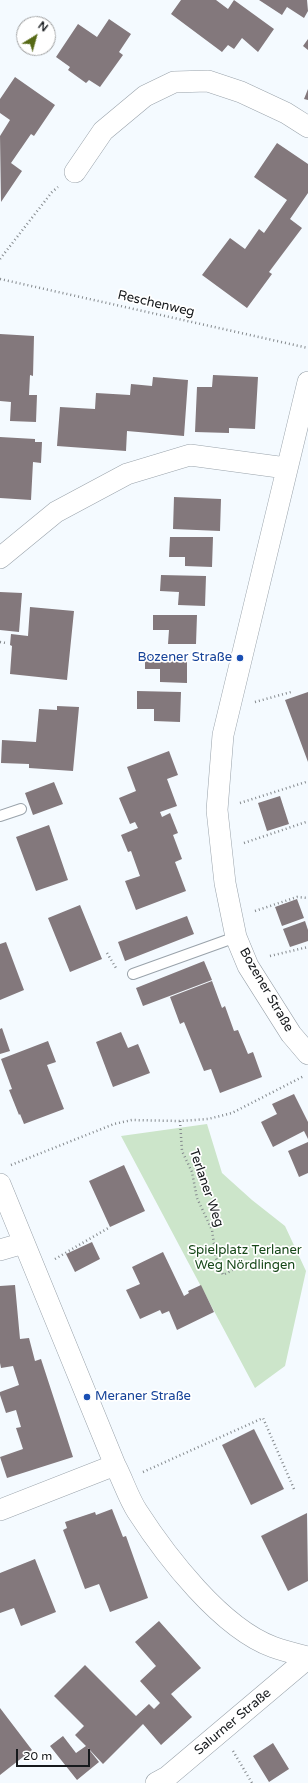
<!DOCTYPE html>
<meta charset="utf-8">
<style>
body{margin:0}
#map{position:relative;width:308px;height:1783px;overflow:hidden;background:#f4faff;font-family:"Varela Round",sans-serif}
canvas{display:block}
.north{position:absolute;left:16px;top:16px;width:40px;height:40px;box-sizing:border-box;background:#fff;border:1px solid #a2a3a4;border-radius:50%;rotate:37deg;font-size:11px;font-weight:700;line-height:16px;text-align:center;color:#16191c}
.north::after{content:'';display:block;margin:auto;width:14px;height:18px;background:#566915;clip-path:polygon(50% 0,100% 100%,50% 72%,0 100%)}
.scale{position:absolute;left:16px;top:1749px;width:74px;height:18px;box-sizing:border-box;border:2px solid #16191c;border-top:0;padding-left:5px;font-size:12px;line-height:14px;white-space:nowrap;color:#16191c;-webkit-text-stroke:3px #fff;paint-order:stroke}
</style>
<div id="map">
<canvas width="308" height="1783"></canvas>
<div class="north">N</div>
<div class="scale">20 m</div>
</div>
<script>
const ctx = document.querySelector('canvas').getContext('2d');
ctx.lineJoin = 'round';
function paint(path, color) { ctx.fillStyle = color; ctx.fill(path, 'evenodd'); }
function strokePath(path, color, width, dash) { ctx.strokeStyle = color; ctx.lineWidth = width; ctx.lineCap = dash ? 'butt' : 'round'; ctx.setLineDash(dash || []); ctx.stroke(path); }
function drawText(font, color, halo, rows, align = 'center') {
  ctx.font = font + ' "Varela Round",sans-serif'; ctx.lineWidth = 3.5; ctx.setLineDash([]); ctx.textBaseline = 'middle'; ctx.strokeStyle = halo; ctx.fillStyle = color; for (const [text, x, y, turn = 0] of rows) {
    ctx.save(); ctx.translate(x, y); ctx.rotate((+turn || 0) * Math.PI / 180); ctx.textAlign = isNaN(turn) ? turn : align; if (halo) ctx.strokeText(text, 0, 0); ctx.fillText(text, 0, 0); ctx.restore();
  }
}
const green = new Path2D(`
 M207 1124 222 1173 252 1200 285 1226 306 1271 285 1366 255 1388 121 1136Z`);
const building = new Path2D(`
 M181 0H216L228 9 234 0 274 29 258 52 242 38 234 49 228 45 222 52 171 14Z
 M259 0H307L308 11 304 18 287 7 282 15Z
 M109 19 131 34 119 52 123 55 100 87 89 80 86 83 68 70 70 67 56 57 78 24 97 37Z
 M308 39V50L303 46Z
 M15 77 55 105 34 136 31 134 11 163 22 171 1 202 0 136 10 120 0 113V99Z
 M308 89V100L304 99Z
 M277 143 308 164V193L290 219 302 228 269 272 272 274 247 308 202 275 230 238 245 249 259 229 264 233 287 200 254 177Z
 M0 334 34 336 33 376 30 375 29 395H37L36 422 10 421 11 402 0 401Z
 M213 375 258 377 255 429 229 428V433L195 432 197 387H212Z
 M153 377 188 380 184 436 127 431 126 451 57 446 60 407 95 409 96 393 130 395 131 384 152 386Z
 M0 437 35 439V442H42L41 463 33 462 31 500 0 498Z
 M174 497 221 499 220 531 173 529Z
 M170 537H213L212 567 185 566V557H169Z
 M161 575 206 576 205 606 178 605 179 592 160 591Z
 M0 592 22 593 19 632 0 630Z
 M30 607 74 611 67 680 10 674 12 646 10 645 11 634 28 636Z
 M153 615H197L196 644H168L169 630H153Z
 M145 653 187 654V683L160 682V669H145Z
 M137 691 181 692 180 722 154 721V709H137Z
 M308 692V762L285 700Z
 M57 706 79 707 73 771 29 768V764L1 763 2 740 36 742 39 709 57 710Z
 M169 751 178 775 167 779 177 806 160 812 162 817 170 813 178 833 173 835 182 859 175 862 186 891 136 910 125 881 140 876 131 851 128 852 121 835 138 828 135 822 130 824 119 798 136 791 127 767Z
 M54 782 63 804 33 815 25 793Z
 M280 796 289 824 267 831 258 803Z
 M49 825 68 880 36 891 16 837Z
 M297 899 304 918 282 926 275 907Z
 M80 905 102 959 70 972 48 918Z
 M187 916 194 934 125 961 118 942Z
 M305 921 308 930V941L290 947 283 929Z
 M6 942 24 990 0 1000V944Z
 M204 961 212 980 143 1006 136 988Z
 M212 981 222 1008 225 1006 234 1031 238 1030 248 1054 253 1052 262 1077 220 1093 211 1069 204 1071 184 1022 180 1024 170 997Z
 M2 1028 10 1051 0 1054V1029Z
 M121 1032 128 1048 138 1044 150 1073 113 1087 96 1042Z
 M48 1041 56 1062 47 1065 64 1109 24 1124 20 1114 19 1115 9 1090 12 1089 1 1059Z
 M294 1094 308 1122V1139L304 1131 273 1147 261 1122 277 1114 272 1104Z
 M308 1142V1173L299 1177 288 1151Z
 M124 1165 145 1211 110 1227 89 1181Z
 M92 1242 100 1259 75 1272 66 1254Z
 M163 1252 184 1296 189 1293 188 1291 201 1285 214 1312 177 1330 169 1311 162 1314 160 1310 140 1319 126 1290 140 1284 132 1267Z
 M15 1285 20 1339 29 1338 35 1361 41 1359 73 1457 7 1478 0 1457 23 1449 16 1428 21 1427 16 1410 6 1413 0 1395V1392L19 1385 13 1366 1 1368 0 1363V1286Z
 M254 1429 284 1489 251 1505 222 1445Z
 M112 1509 123 1537 126 1536 148 1598 110 1612 99 1584 85 1589 63 1530 67 1528 65 1522 95 1512 96 1515Z
 M307 1513 308 1581 288 1591 261 1536Z
 M35 1559 56 1612 21 1626 14 1608 0 1613V1573Z
 M159 1621 201 1668 171 1694 192 1717 161 1745 143 1724 103 1764 87 1747 99 1762 77 1780 50 1746 63 1736 76 1753 86 1746 75 1735 84 1726 54 1696 85 1665 136 1716 149 1704 154 1709 160 1703 140 1681 156 1666 135 1642Z
 M0 1708 32 1750 0 1775Z
 M273 1743 289 1769 269 1782 253 1756Z`);
const path = new Path2D(`
 M0 259 52 192 58 187
 M0 279 308 348
 M0 642 6 643
 M255 702 291 692
 M240 803 306 782
 M244 843 306 822
 M255 911 297 897 308 898
 M107 953 116 968
 M270 956 308 947
 M180 1121 182 1151 192 1172 197 1198 212 1230 216 1258 223 1275 242 1265 253 1264
 M11 1165 114 1124 132 1120 180 1121 208 1119 232 1113 304 1076
 M55 1259 110 1227
 M143 1472 263 1418 294 1489
 M233 1751 252 1783`);
const lane = new Path2D(`
 M0 816 21 809
 M133 974 236 937`);
const street = new Path2D(`
 M75 172 103 131 145 96 174 82 208 81 241 92 286 113 308 127
 M308 382 223 735 217 810 225 883 236 937 248 966 291 1034 308 1054
 M0 558 56 512 127 474 190 455 286 468
 M0 1184 115 1465C123 1480 128 1497 137 1511 166 1556 221 1628 273 1647 284 1651 296 1654 308 1657
 M0 1250 24 1243
 M0 1510 115 1465
 M156 1783 167 1777 308 1658`);
const markers = [
 [240,658,4,"#1a4fb4"],
 [87,1397,4,"#1a4fb4"]
];
const streetNames = [
 ["Reschenweg",156,304,13],
 ["Bozener Straße",266,990,60],
 ["Terlaner Weg",206,1188,71],
 ["Salurner Straße",233,1722,-40]
];
const transitNames = [
 ["Bozener Straße",232,658],
 ["Meraner Straße",95,1397,"left"]
];
const parkNames = [
 ["Spielplatz Terlaner",245,1251],
 ["Weg Nördlingen",245,1266]
];
paint(green, '#cce5ca');
paint(building, '#83787c');
strokePath(lane, '#9aa3ab', 12);
strokePath(street, '#9aa3ab', 22);
strokePath(path, '#858a8e', 2.5, [1, 3]);
strokePath(lane, '#fff', 10);
strokePath(street, '#fff', 21);
for (const [x, y, r, color] of markers) { const dot = new Path2D(); dot.arc(x, y, r, 0, 2 * Math.PI); ctx.fillStyle = color; ctx.fill(dot); strokePath(dot, '#fff', 1.5); }
drawText('13px', '#16191c', '#fff', streetNames);
drawText('13px', '#164399', '#fff', transitNames, 'right');
drawText('13px', '#174819', '#fff', parkNames);
</script>
